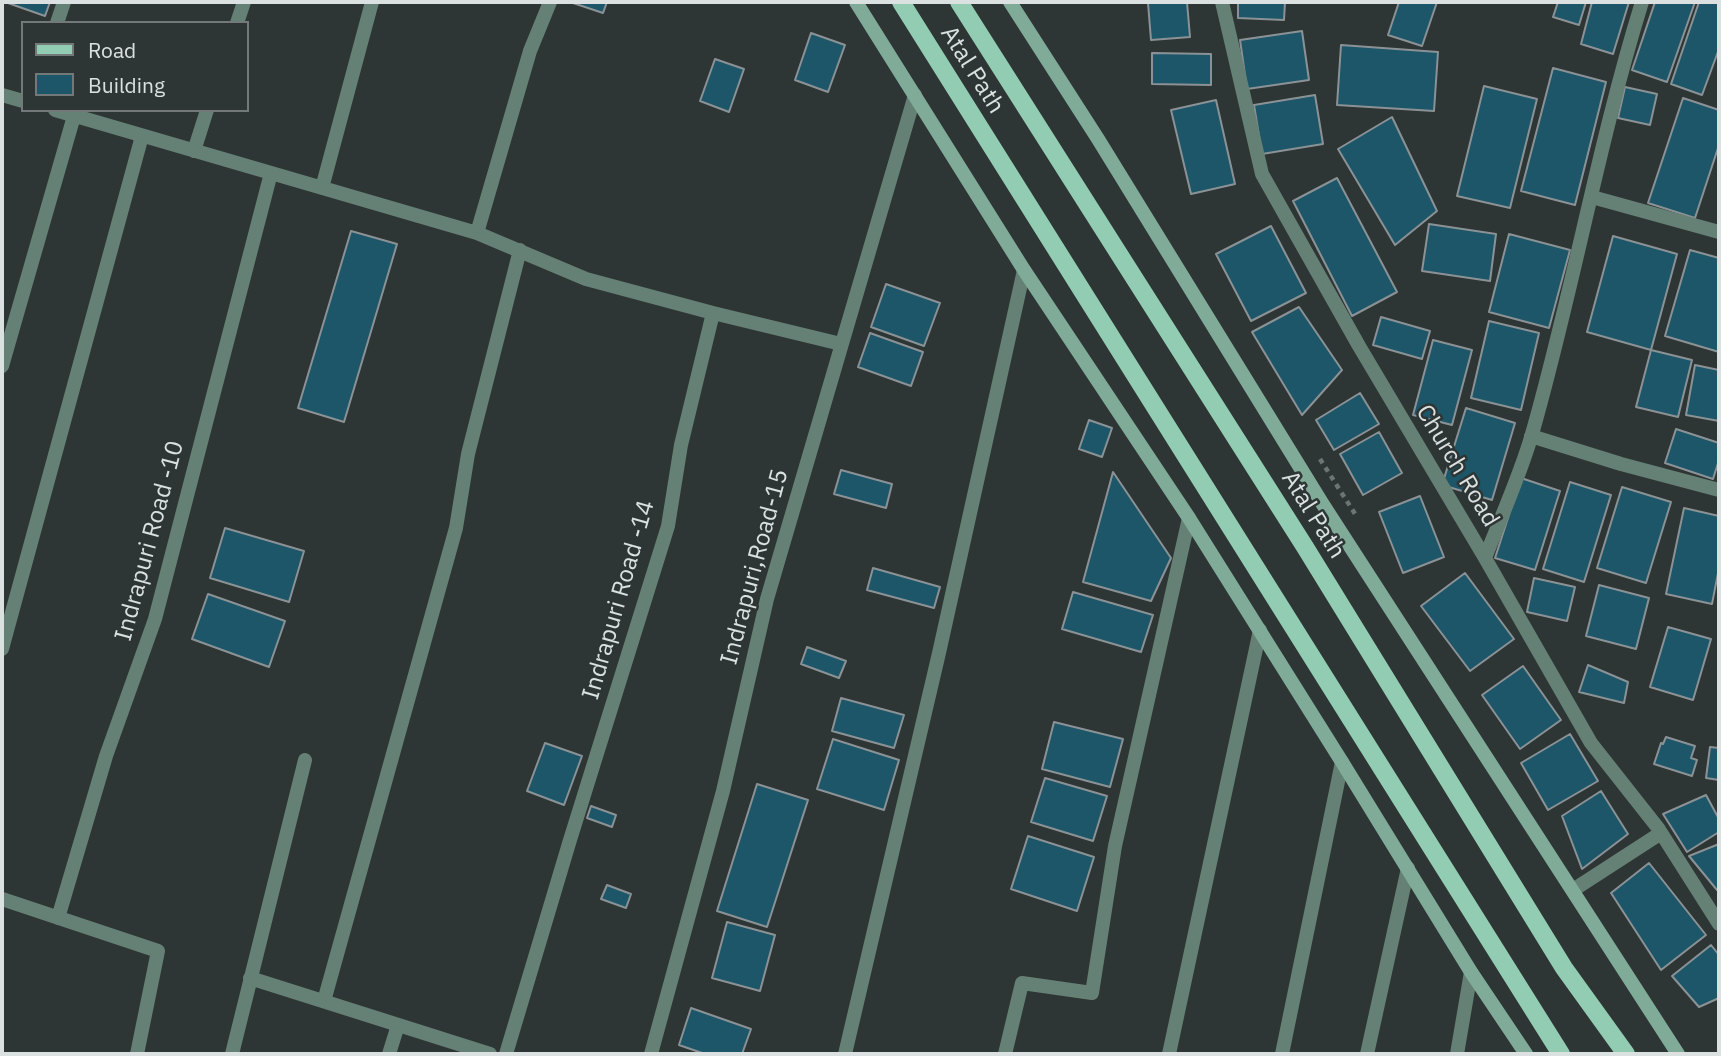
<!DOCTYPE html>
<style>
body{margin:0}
#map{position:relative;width:1721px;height:1056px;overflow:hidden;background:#2e3535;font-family:"IBM Plex Sans",sans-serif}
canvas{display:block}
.frame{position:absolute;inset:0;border:4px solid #dbe0e0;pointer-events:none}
.legend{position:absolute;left:21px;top:21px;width:228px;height:91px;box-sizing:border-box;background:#2e3535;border:2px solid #737979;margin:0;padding:9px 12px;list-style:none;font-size:21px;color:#dbe0e0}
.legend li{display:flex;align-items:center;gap:14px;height:35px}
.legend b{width:35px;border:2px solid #737979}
</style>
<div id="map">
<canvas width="1721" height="1056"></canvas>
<div class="frame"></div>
<ul class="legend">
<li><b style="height:9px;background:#92ccb3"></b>Road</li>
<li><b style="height:19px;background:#1c5668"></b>Building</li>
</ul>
</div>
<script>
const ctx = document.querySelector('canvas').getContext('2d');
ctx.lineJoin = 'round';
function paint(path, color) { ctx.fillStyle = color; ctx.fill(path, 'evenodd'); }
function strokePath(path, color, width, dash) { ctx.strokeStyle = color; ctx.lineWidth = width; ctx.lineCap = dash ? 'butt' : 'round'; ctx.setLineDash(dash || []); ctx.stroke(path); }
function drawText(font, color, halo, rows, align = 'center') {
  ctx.font = font + ' "IBM Plex Sans",sans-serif'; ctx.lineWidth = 5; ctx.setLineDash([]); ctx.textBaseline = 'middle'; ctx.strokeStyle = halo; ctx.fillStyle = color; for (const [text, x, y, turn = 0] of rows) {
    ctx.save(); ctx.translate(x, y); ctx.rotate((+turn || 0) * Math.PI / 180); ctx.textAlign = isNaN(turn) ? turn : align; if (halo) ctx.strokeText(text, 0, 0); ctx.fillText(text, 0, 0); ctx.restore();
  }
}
const building = new Path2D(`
 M5 2H50L45 16Z
 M570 2H607L603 13Z
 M1187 2 1190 37 1151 40 1148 3Z
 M1238 2H1285L1284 20 1238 18Z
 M1399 2H1437L1422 46 1388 35Z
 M1558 2H1586L1579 25 1553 17Z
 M1592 2H1629L1613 54 1581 44Z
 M1655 2H1695L1667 82 1632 70Z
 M1699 2H1719V49L1702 95 1671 84Z
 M1302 31 1309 80 1247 89 1240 40Z
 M811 33 845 45 828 92 795 80Z
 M1341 45 1438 52 1434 111 1337 105Z
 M1152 53 1211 54V85L1152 84Z
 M715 59 744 69 729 112 700 101Z
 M1553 68 1606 82 1575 205 1521 191Z
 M1484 86 1537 99 1510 208 1457 196Z
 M1625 87 1657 94 1650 125 1618 118Z
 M1315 95 1323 144 1262 154 1254 105Z
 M1683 98 1719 110V145L1695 218 1648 203Z
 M1216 100 1235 184 1191 194 1171 110Z
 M1392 117 1437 211 1395 245 1338 149Z
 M1337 178 1397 292 1352 316 1293 201Z
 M1429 224 1496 234 1490 281 1422 271Z
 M1271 226 1306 293 1251 321 1216 254Z
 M351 231 397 244 344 422 298 408Z
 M1509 234 1570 250 1549 328 1489 312Z
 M1613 236 1677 254 1651 350 1587 332Z
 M1690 250 1719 258V352L1665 336Z
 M886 284 940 303 924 346 871 327Z
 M1299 307 1342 370 1302 415 1252 332Z
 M1381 317 1430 331 1422 359 1373 345Z
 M1489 321 1539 333 1521 410 1471 398Z
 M870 333 923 352 911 386 858 367Z
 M1433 340 1472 350 1452 425 1413 415Z
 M1651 350 1692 360 1678 417 1636 407Z
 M1695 365 1719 370V421L1686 415Z
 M1360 393 1379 424 1334 450 1316 420Z
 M1466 408 1515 423 1492 500 1442 485Z
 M1089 420 1112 428 1102 457 1079 449Z
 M1676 429 1719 443V460L1713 479 1665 463Z
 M1379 432 1402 473 1363 495 1340 454Z
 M841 470 892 484 886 508 834 494Z
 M1113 472 1171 558 1151 601 1083 582Z
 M1521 478 1560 491 1535 570 1495 558Z
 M1570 482 1611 495 1584 582 1543 569Z
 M1622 487 1671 502 1646 583 1597 568Z
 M1420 496 1444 557 1403 573 1379 512Z
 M1684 508 1719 516V568L1712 604 1666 594Z
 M225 528 304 551 289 602 210 578Z
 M873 568 940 587 934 608 867 590Z
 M1465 573 1514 639 1470 671 1421 606Z
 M1534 578 1575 587 1567 621 1527 612Z
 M1599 585 1649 598 1636 649 1586 636Z
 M1073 592 1153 615 1141 652 1062 629Z
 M208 594 285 621 269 667 192 639Z
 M1668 627 1711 639 1693 700 1650 687Z
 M807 647 846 661 839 678 801 664Z
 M1588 665 1628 682 1624 703 1579 692Z
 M1523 666 1561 720 1520 749 1482 695Z
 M841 698 904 715 894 748 832 731Z
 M1054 722 1123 739 1110 787 1042 769Z
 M1570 734 1598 781 1548 810 1521 763Z
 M1666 737 1695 746 1691 758 1697 760 1692 776 1654 764 1661 743 1663 744Z
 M833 739 899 760 884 810 817 789Z
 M545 743 582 756 564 805 527 791Z
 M1710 747 1719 748V780L1706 778Z
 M1045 778 1107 796 1093 841 1031 822Z
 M757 784 808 800 767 927 717 911Z
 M1601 791 1628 834 1582 869 1562 816Z
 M1706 795 1719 819V832L1687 852 1663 814Z
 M591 806 616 815 612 827 587 818Z
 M1028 836 1094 857 1077 911 1011 889Z
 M1719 844V889L1717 890 1689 856Z
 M1649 863 1706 935 1661 970 1611 893Z
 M607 885 631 894 626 908 601 899Z
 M727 922 775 935 760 991 712 978Z
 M1711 945 1719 955V998L1699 1007 1672 976Z
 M691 1008 751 1029 742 1054H705L679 1045Z`);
const path = new Path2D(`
 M1320 459 1357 517`);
const street = new Path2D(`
 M1222 2 1262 174 1359 346 1485 558 1591 743 1658 828 1719 924
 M57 23 64 2
 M237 23 244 2
 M2 95 23 101
 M55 110 477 233 586 279 713 313 681 445 668 526 570 840 506 1054
 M194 151 207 110
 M322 188 372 2
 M1592 197 1719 232
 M477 233 530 51 550 2
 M713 313 841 344
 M2 366 74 116
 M1531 436 1621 464 1719 490
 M1485 558C1501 517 1520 476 1532 434 1573 291 1598 144 1642 2
 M2 649 142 136
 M1573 890 1661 833
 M2 899 158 951 137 1054
 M58 918 106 756 155 619 271 173
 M250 978 490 1054
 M324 1001 456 528 468 454 520 250
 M232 1054 305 760
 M389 1054 398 1025
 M651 1054 723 791 767 599 915 95
 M845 1054 939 653 1024 270
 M1005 1054 1022 983 1092 993 1115 846 1189 518
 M1169 1054 1260 630
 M1282 1054 1342 762
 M1367 1054 1408 868
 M1457 1054 1471 972`);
const secondary = new Path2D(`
 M856 2 1024 270 1189 518 1342 762 1471 972 1526 1054
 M1010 2 1098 139 1322 503 1678 1054`);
const primary = new Path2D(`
 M901 2 1561 1054
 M959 2 1305 547 1564 968 1626 1054`);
const streetNames = [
 ["Atal Path",972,70,58],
 ["Church Road",1457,466,59],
 ["Atal Path",1313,515,58],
 ["Indrapuri Road -10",150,541,-75],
 ["Indrapuri,Road-15",755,567,-75],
 ["Indrapuri Road -14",619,600,-74]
];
paint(building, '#1c5668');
strokePath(building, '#8b9295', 2);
strokePath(path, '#6d7474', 4.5, [5, 5]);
strokePath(street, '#658074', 14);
strokePath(secondary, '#7fab98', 14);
strokePath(primary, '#92ccb3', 18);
drawText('24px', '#dbe0e0', '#2e3535', streetNames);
</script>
